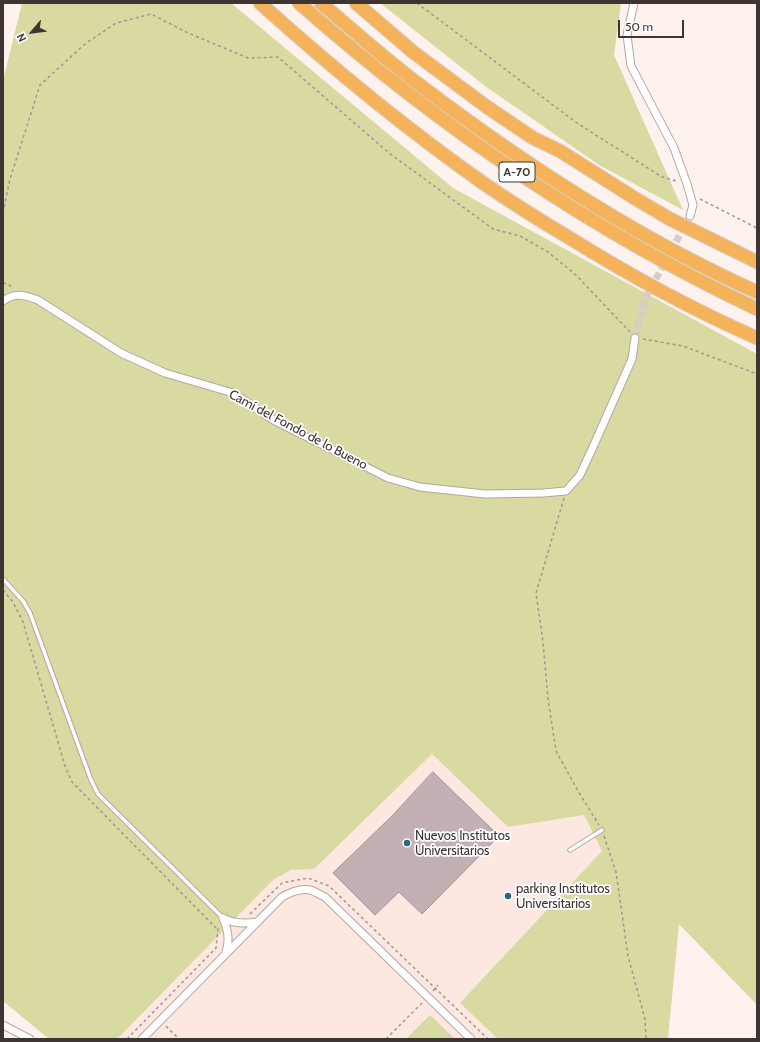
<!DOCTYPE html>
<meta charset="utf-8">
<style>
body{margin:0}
#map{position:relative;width:760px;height:1042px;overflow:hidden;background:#fdf2ee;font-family:Cabin,sans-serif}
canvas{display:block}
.frame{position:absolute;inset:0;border:4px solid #3c3532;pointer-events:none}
.north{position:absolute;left:12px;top:12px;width:40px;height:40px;-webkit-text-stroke:3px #fff;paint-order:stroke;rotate:242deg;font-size:11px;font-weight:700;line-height:16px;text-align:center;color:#3c3532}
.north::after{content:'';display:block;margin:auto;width:14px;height:18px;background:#3c3532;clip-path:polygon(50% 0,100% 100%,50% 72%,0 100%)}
.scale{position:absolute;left:618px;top:20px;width:66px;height:18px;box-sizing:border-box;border:2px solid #3c3532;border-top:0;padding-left:5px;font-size:12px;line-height:14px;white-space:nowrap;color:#3c3532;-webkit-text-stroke:3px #fff;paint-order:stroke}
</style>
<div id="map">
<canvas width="760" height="1042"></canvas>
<div class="frame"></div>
<div class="north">N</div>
<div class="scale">50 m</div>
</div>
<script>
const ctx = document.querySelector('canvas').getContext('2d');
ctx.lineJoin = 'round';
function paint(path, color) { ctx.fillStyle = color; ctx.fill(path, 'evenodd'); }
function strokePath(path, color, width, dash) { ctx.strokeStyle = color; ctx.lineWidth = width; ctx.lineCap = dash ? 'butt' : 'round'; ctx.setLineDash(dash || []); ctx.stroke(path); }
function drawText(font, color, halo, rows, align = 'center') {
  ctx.font = font + ' Cabin,sans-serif'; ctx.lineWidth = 3.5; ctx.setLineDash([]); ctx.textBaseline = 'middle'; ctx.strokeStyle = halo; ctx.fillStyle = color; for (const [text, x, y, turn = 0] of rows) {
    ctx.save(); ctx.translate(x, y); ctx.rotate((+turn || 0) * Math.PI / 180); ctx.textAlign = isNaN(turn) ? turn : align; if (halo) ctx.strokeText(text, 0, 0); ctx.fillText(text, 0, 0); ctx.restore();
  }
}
const built = new Path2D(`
 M432 754 508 827 584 814 602 851 460 1003 498 1039H117L273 880 291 870 314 869Z`);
const green = new Path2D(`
 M22 3H231L453 188 757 354V1005L679 924 668 1039H498L460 1003 602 851 584 815 508 827 432 754 314 869 291 870 273 880 117 1039H49L3 1001V81Z
 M380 3H621L614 55 683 210 599 165 485 86Z
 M430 1015 455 1039H406Z`);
const building = new Path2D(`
 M433 772 499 836 422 914 399 892 375 915 333 873 393 815Z`);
const streetTunnel = new Path2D(`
 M671 251 690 216
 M635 338 645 299 666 260`);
const path = new Path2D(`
 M417 3 577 123 662 177 677 181
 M700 199 757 228
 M3 213 10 179 40 85 85 44 116 23 151 14 188 33 248 58 278 57 389 153 493 229 520 236 548 252 576 275 630 332
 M3 283 7 284 14 288
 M643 339 683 346 757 374
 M564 498 536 593 543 642 548 699 556 751 578 791 599 825
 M3 590 13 602 23 622 65 766 72 782 217 929
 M604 836 616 872 628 956 645 1019 646 1039
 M250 914 282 883 308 878 329 886 488 1039
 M433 991 438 985
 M166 1026 179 1039
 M127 1039 216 948 218 928
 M386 1039 422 1003`);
const lane = new Path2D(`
 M3 579 23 601 30 613 91 780 98 794 223 918
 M570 850 602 830`);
const street = new Path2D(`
 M634 3 627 35 631 66 674 148 687 184 693 205 690 216
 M3 301C15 292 25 295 38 300L121 353 165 373 233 393 275 421 388 478 420 487 485 494 543 493 566 491 580 475 593 447 632 359 635 338
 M223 918C228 929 230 940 226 952
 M223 918C234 924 245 924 257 922
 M3 1025 30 1039
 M142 1039 282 897C289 893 301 888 310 890 315 891 320 895 325 897L471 1039`);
const highway = new Path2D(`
 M260 3C331 67 405 128 483 183 511 202 539 220 568 237 629 275 691 309 757 338
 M299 3C437 125 590 230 757 309
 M321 3C354 31 386 60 421 86 525 165 637 238 757 292
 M356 3 413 52 487 107 533 138 560 151 636 199 670 219 757 262`);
const markers = [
 [407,843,4,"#28687d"],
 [508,896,4,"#28687d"]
];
const shields = [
 [517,172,36]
];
const shieldNames = [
 ["A-70",517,172]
];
const streetNames = [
 ["Camí del Fondo de lo Bueno",298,430,28]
];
const poiNames = [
 ["Nuevos Institutos",415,836],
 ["Universitarios",415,851],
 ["parking Institutos",516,889],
 ["Universitarios",516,904]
];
paint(built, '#fde7e1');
paint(green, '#d9d9a2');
paint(building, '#c3b0b4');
strokePath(building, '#a69397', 1);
strokePath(streetTunnel, '#d6ccc8', 7, [7, 3.5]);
strokePath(lane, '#b7a6a0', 5.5);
strokePath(street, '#b7a6a0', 9);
strokePath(highway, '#d4d3d2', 15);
strokePath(path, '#9f9692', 1.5, [3, 3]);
strokePath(lane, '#fff', 3.5);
strokePath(street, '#fff', 7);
strokePath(highway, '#f4b35a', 13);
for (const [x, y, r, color] of markers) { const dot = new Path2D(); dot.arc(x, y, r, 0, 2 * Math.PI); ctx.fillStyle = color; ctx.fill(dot); strokePath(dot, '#fff', 1.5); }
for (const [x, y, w] of shields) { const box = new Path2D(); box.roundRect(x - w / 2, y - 10, w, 20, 3); ctx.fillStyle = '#fff'; ctx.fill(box); strokePath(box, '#3c3532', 1); }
drawText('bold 12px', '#3c3532', null, shieldNames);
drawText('13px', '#3c3532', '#fff', streetNames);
drawText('13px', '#3c3532', '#fff', poiNames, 'left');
</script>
